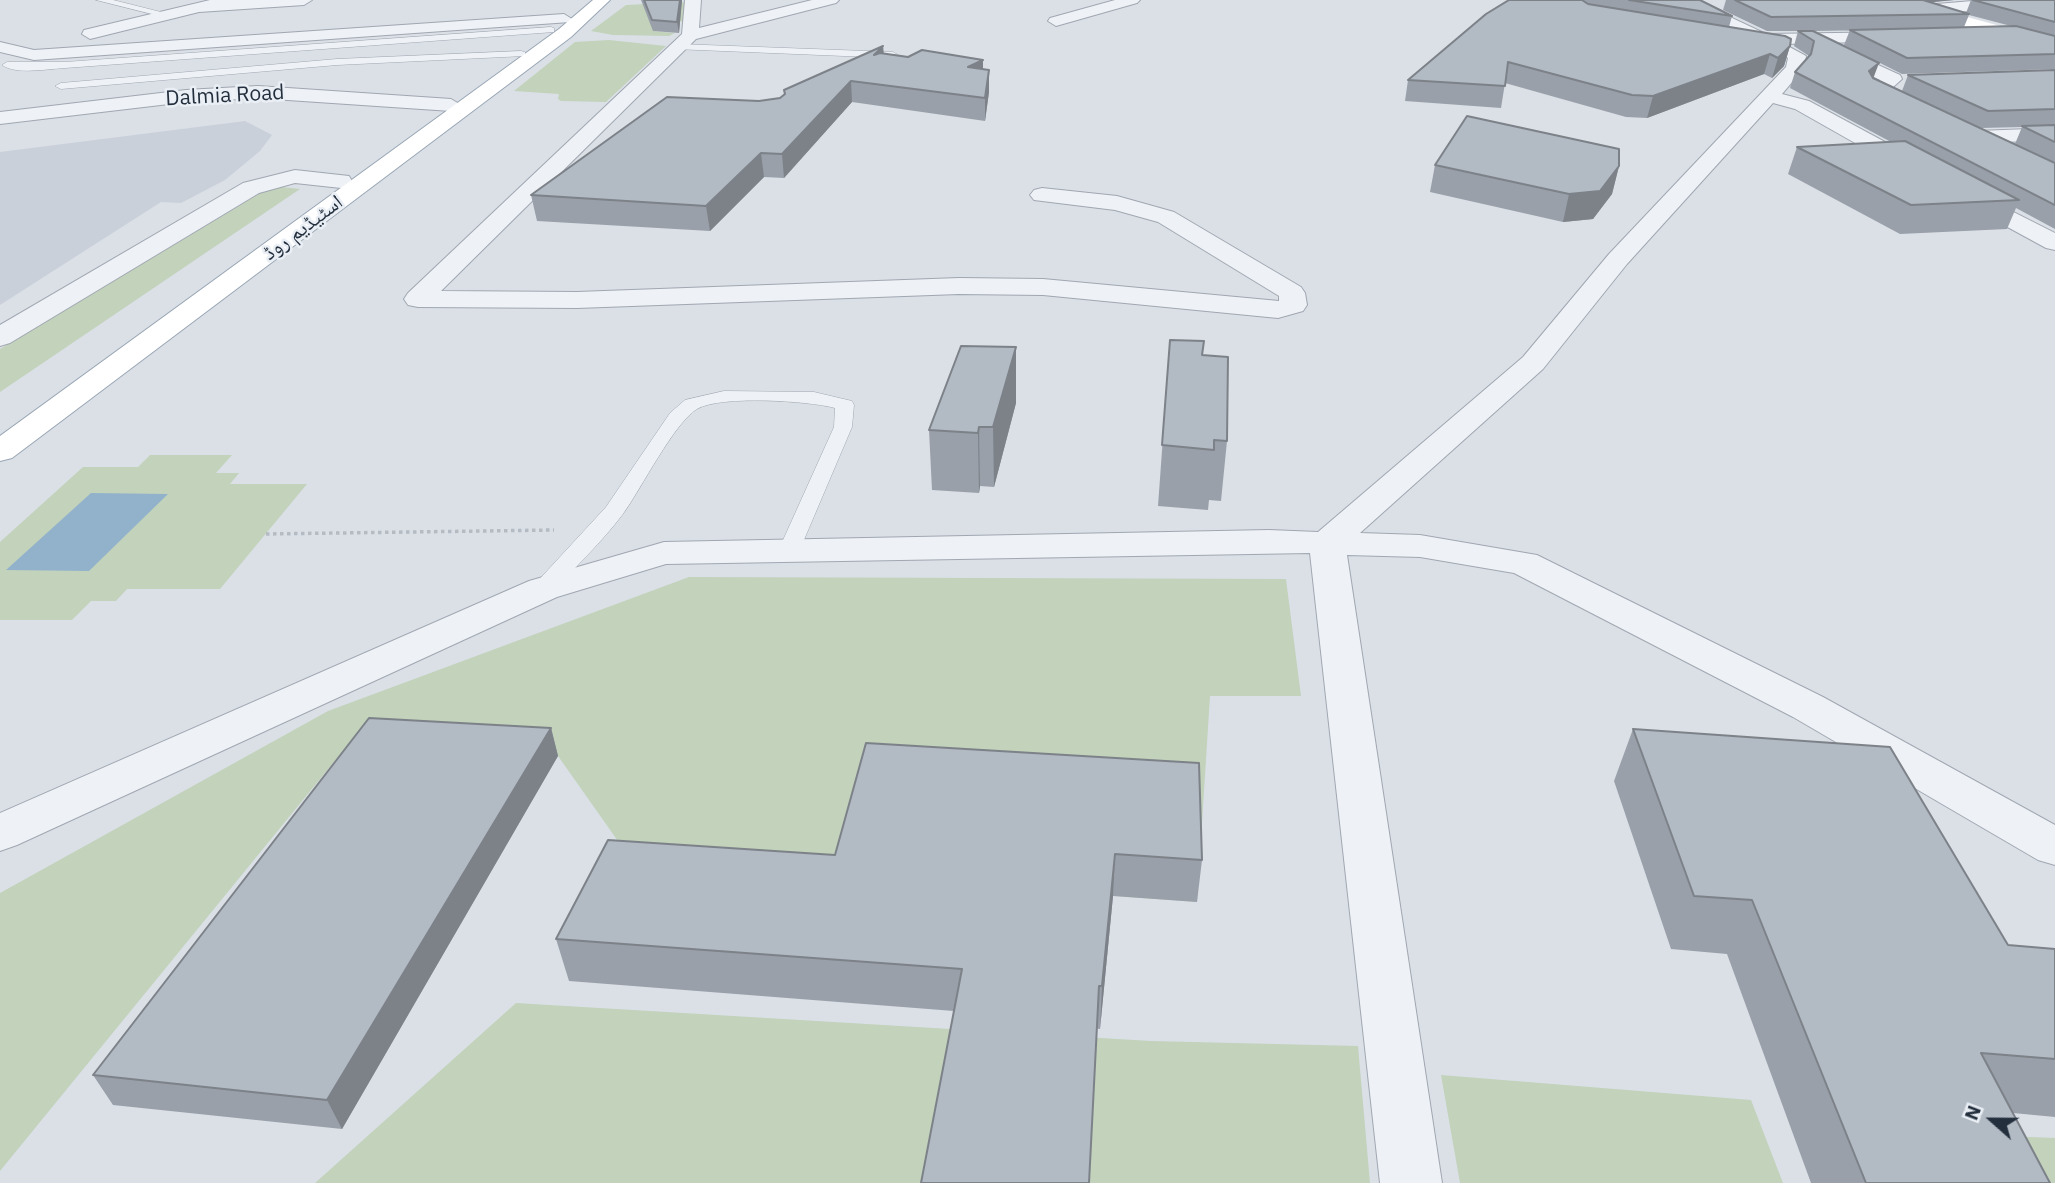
<!DOCTYPE html>
<meta charset="utf-8">
<style>
body{margin:0}
#map{position:relative;width:2055px;height:1183px;overflow:hidden;background:#dbe0e7;font-family:"IBM Plex Sans",sans-serif}
canvas{display:block}
.north{position:absolute;left:1957px;top:1085px;width:70px;height:70px;-webkit-text-stroke:5px #eaeff5;paint-order:stroke;rotate:291deg;font-size:19px;font-weight:700;line-height:28px;text-align:center;color:#242f3e}
.north::after{content:'';display:block;margin:auto;width:24px;height:32px;background:#242f3e;clip-path:polygon(50% 0,100% 100%,50% 72%,0 100%)}
</style>
<div id="map">
<canvas width="2055" height="1183"></canvas>
<div class="north">N</div>
</div>
<script>
const ctx = document.querySelector('canvas').getContext('2d');
ctx.lineJoin = 'round';
function paint(path, color) { ctx.fillStyle = color; ctx.fill(path, 'evenodd'); }
function strokePath(path, color, width, dash) { ctx.strokeStyle = color; ctx.lineWidth = width; ctx.lineCap = dash ? 'butt' : 'round'; ctx.setLineDash(dash || []); ctx.stroke(path); }
function drawText(font, color, halo, rows, align = 'center') {
  ctx.font = font + ' "IBM Plex Sans","Noto Naskh Arabic",sans-serif'; ctx.lineWidth = 5; ctx.setLineDash([]); ctx.textBaseline = 'middle'; ctx.strokeStyle = halo; ctx.fillStyle = color; for (const [text, x, y, turn = 0] of rows) {
    ctx.save(); ctx.translate(x, y); ctx.rotate((+turn || 0) * Math.PI / 180); ctx.textAlign = isNaN(turn) ? turn : align; if (halo) ctx.strokeText(text, 0, 0); ctx.fillText(text, 0, 0); ctx.restore();
  }
}
const built = new Path2D(`
 M245 121 272 135 260 151 225 180 181 203 161 202 0 305V152Z`);
const green = new Path2D(`
 M688 2 687 21 670 22 653 31 675 33 669 36 613 35 591 31 626 5Z
 M609 40 666 46 606 102 561 101 558 99 559 94 514 91 575 42Z
 M272 186 300 189 0 392V349Z
 M150 455H232L216 473H239L230 484H307L220 589H127L116 601H91L72 620H0V542L83 467H138Z
 M689 577 1286 579 1301 696H1210L1197 902 632 861 558 756 356 735 0 1171V893L328 711Z
 M516 1003 1151 1041 1358 1046 1370 1183H315Z
 M1441 1075 1751 1100 1783 1183H1460Z
 M2005 1136 2055 1138V1183H2029Z`);
const water = new Path2D(`
 M91 493 168 494 89 571 6 570Z`);
const path = new Path2D(`
 M266 534 554 530`);
const lane = new Path2D(`
 M96 0H113L173 15 168 18Z
 M551 27 554 28V32L65 68C47 69 16 75 2 65L7 62H65Z
 M678 44 893 52 898 55 893 58 674 49 673 47Z
 M521 51 525 52V56L337 65 61 89 55 86 61 83 337 59Z
 M724 391 814 392 852 401 854 405 852 427 798 554H782L779 549 834 427 835 408C809 401 721 395 697 409 674 423 641 489 623 514 602 542 575 567 551 594H535L532 589 535 584 606 507 670 413 685 400Z`);
const street = new Path2D(`
 M210 0H312L304 5 199 12 90 39 82 34 84 30Z
 M685 0H701L699 28 812 0H839L836 3 696 39 441 291 577 292 959 278 1043 279 1279 301V296L1158 222 1115 210 1034 200 1030 195 1034 190 1042 188 1117 196 1174 212 1301 287 1305 293 1307 305 1303 311 1278 318 1043 295 959 294 577 308 418 307 408 305 404 299 408 293 682 34Z
 M1115 0H1140L1137 3 1056 26 1048 21 1050 18Z
 M1674 0H1694L1766 34 1905 32 1907 36 1905 40 1899 41 1784 44 1806 56 1804 68 1782 94 1809 101 1924 163 1927 168 1924 173H1908L1795 109 1773 103 1627 264 1543 369 1360 533 1420 535 1537 555 1823 697 2055 825V865L2038 860 1793 717 1514 573 1420 557 1347 555 1442 1183H1380L1310 553 666 564 557 597 17 845 0 851V813L529 581 664 542 1269 530 1318 532 1523 357 1609 254 1786 67 1788 58 1780 53 1733 44 1731 40 1733 36H1743Z
 M1984 0H2044L2036 5 1925 15 1917 10 1925 5Z
 M564 14 572 19 570 22 34 60 0 52V42L34 50Z
 M1830 43 1900 75 1902 79 1891 89 1919 102 1922 106 1919 110H1905L1868 92 1866 88 1868 84 1880 80 1824 52 1821 48Z
 M258 86 451 99 461 105 451 111 258 98 186 102 0 124V112L186 90Z
 M2055 128V140L2004 142 2055 167V183L1970 141 1967 137 1970 133 1977 131Z
 M295 170 349 176 352 181 349 186 341 188 295 183 259 193 10 343 0 346V325L243 183Z
 M1966 188 2055 233V250L2046 248 1958 200 1954 195 1958 190Z`);
const secondary = new Path2D(`
 M1880 0H1905L2055 41V51L1883 3Z`);
const primary = new Path2D(`
 M593 0H610L571 37 12 458 0 461V436L559 29Z`);
const wall = new Path2D(`
 M641 0H682L679 33 653 31Z
 M1509 0H1700L1732 16 1729 27 1790 46 1784 66 1772 78 1764 74 1647 118 1626 117 1505 83 1501 108 1405 101 1408 80Z
 M1726 0H1954L1930 2 1966 13 1971 0H2055V69L1902 74 1844 45 1850 30H1873L1814 31 1874 78 1902 91 1908 75 2055 70V229L2016 208 2007 229 1900 234 1788 174 1797 147 1891 142 1790 88 1795 72 1809 56 1794 46 1798 31H1808H1767L1723 10ZM1969 15 2011 26 1964 27ZM2022 127 2015 144 1981 128Z
 M883 46 884 54 908 57 983 60V69L989 92 985 121 852 102 784 178 764 177 710 231 537 221 531 195 780 98Z
 M1435 165 1619 166 1612 194 1593 219 1563 222 1430 192Z
 M1170 340 1202 355 1227 441 1221 501 1209 500 1208 510 1158 506Z
 M1016 347V403L994 487 980 486 979 493 932 490 929 430Z
 M551 728 558 756 342 1129 113 1105 93 1075Z
 M1633 729 2008 945 2055 949V1117L2013 1113 2050 1183H1811L1727 954 1671 949 1614 781Z
 M866 743 1202 860 1197 902 1113 896 1100 1029 954 1011 569 981 556 939 835 855Z`);
const shadedWall = new Path2D(`
 M680 0H682L679 33 677 22Z
 M1925 0H1954L1924 3Z
 M883 46 884 66 874 55Z
 M1790 46 1784 66 1772 78 1778 58Z
 M1770 54 1764 74 1647 118 1653 96Z
 M983 60V81L968 67Z
 M1879 63 1873 79 1869 71Z
 M989 70V92L985 121V98Z
 M851 81 852 102 784 178 782 154Z
 M761 153 764 177 710 231 706 206Z
 M1619 166 1612 194 1593 219 1563 222 1569 194Z
 M1016 347V403L994 487 993 427Z
 M979 427 980 486 979 493 978 433Z
 M551 728 558 756 342 1129 327 1100Z
 M1115 854 1113 896 1100 1029 1102 986Z`);
const building = new Path2D(`
 M644 0H680L677 22 652 20Z
 M1509 0H1582L1588 4 1785 36 1791 39 1790 46 1778 58 1770 54 1653 96 1632 95 1508 62 1505 86 1408 80 1486 14Z
 M1629 0H1700L1732 16Z
 M1735 0H1923L1969 14 1771 17Z
 M1973 0H2055V22Z
 M2016 26 2055 36V54L1907 58 1850 30Z
 M1798 31H1813L1879 63 1869 71 1873 78 2055 163V205L1795 72 1811 54 1814 41Z
 M883 46 874 55 880 53 908 57 922 50 983 60 968 67 989 70 985 98 851 81 782 154 761 153 706 206 531 195 667 97 759 101 780 98 785 94 784 90Z
 M2055 70V109L1988 111 1908 75Z
 M1467 116 1619 149V166L1600 191 1569 194 1435 165Z
 M2055 125V142L2022 126Z
 M1905 141 2019 200 1911 205 1797 147Z
 M1170 340 1204 341 1202 355 1228 357 1227 441 1214 440V450L1162 445Z
 M961 346 1016 347 993 427H979L978 433 929 430Z
 M369 718 551 728 327 1100 93 1075Z
 M1633 729 1890 747 2008 945 2055 949V1059L1981 1053 2050 1183H1866L1752 900 1694 896Z
 M866 743 1199 763 1202 860 1115 854 1102 986H1099L1089 1183H921L962 969 556 939 608 840 835 855Z`);
const farStreetnames = [
 ["Dalmia Road",225,96,-3],
 ["اسٹیڈیم روڈ",303,228,-37]
];
paint(built, '#c9d0d9');
paint(green, '#c2d2bb');
paint(water, '#92b2cb');
strokePath(lane, '#a0a7b1', 1);
strokePath(street, '#a0a7b1', 2);
strokePath(primary, '#99a6b4', 2);
strokePath(path, '#b5bbc2', 3.5, [3.5, 3.5]);
paint(lane, '#eef1f5');
paint(street, '#eef1f5');
paint(secondary, '#fff');
paint(primary, '#fff');
paint(wall, '#99a0a9');
paint(shadedWall, '#7d8289');
paint(building, '#b2bac4');
strokePath(building, '#7d8289', 2);
drawText('21px', '#242f3e', '#eaeff5', farStreetnames);
</script>
